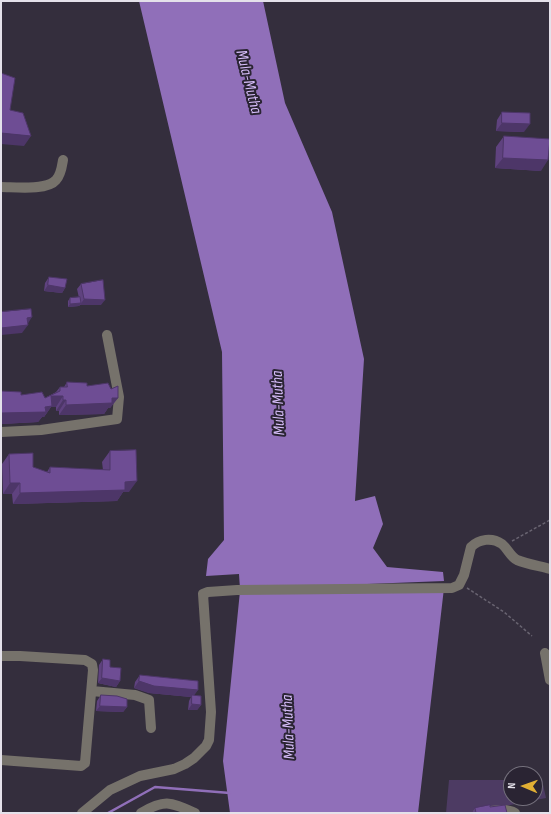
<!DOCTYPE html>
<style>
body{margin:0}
#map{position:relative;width:551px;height:814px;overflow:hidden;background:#342e3d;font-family:"Sofia Sans Condensed",sans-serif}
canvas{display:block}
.frame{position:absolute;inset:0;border:2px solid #e4e1ea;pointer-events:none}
.north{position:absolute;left:503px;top:766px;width:40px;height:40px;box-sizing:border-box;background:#2a2433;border:1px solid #74707c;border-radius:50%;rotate:272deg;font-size:11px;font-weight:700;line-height:16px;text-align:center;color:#e4e1ea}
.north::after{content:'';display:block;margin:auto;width:14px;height:18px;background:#e1af34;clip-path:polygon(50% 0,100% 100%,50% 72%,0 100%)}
</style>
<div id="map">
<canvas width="551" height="814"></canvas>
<div class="frame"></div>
<div class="north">N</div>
</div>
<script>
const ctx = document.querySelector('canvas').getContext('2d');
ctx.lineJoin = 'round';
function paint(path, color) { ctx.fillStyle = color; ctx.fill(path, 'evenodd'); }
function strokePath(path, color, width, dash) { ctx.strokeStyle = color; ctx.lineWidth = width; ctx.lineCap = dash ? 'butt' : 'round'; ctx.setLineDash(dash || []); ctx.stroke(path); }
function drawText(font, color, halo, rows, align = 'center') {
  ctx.font = font + ' "Sofia Sans Condensed",sans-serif'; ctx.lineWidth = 4; ctx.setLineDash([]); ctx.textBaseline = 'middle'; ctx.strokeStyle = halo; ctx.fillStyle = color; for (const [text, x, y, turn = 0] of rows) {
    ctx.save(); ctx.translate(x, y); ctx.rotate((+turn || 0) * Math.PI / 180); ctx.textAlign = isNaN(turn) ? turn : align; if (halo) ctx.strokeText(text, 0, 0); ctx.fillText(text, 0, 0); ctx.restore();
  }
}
const green = new Path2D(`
 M449 780H511V798H535V780H542L546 798 469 813H446Z`);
const water = new Path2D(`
 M139 1H263L285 103 332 212 364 359 355 501 375 496 383 524 373 548 387 567 443 572 444 581 240 589 239 574 206 576 208 559 224 540 222 352Z
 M444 588 418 813H230L223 761 240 591Z`);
const stream = new Path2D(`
 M108 813 155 787 230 793`);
const path = new Path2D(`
 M512 541 550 520
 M467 588 504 612 532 636`);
const minor = new Path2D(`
 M1 187C14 187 47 191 56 180 61 175 62 166 63 160
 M1 432 41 430 117 419 119 397 107 335
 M545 653 550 680
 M1 656H20L85 660 92 664 93 670 85 763 81 766 1 760
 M92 691 135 695 149 700 151 728
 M82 813 110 790 140 776 174 769 185 764 194 758 206 746 209 740 211 712 203 594 208 592 237 590 452 588 459 585 464 575 471 547C479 539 492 537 502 544 508 549 510 556 517 560 527 564 539 566 550 569
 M141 813C165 799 170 802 195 813
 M478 813C489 812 505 807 515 813`);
const wall = new Path2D(`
 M502 112 524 132 496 131 497 120Z
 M504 136 541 171 495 168 496 147Z
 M49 277 65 288 62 293 44 291 45 283Z
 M81 284 101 305H80L79 306 68 307V301L70 298H79L77 289Z
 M67 382 87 386 111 389 118 398 110 408H108L104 414 59 415V411H56V407H51L44 417H42L38 422 1 424V391L21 395 45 398 56 392 60 387H64Z
 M110 451 129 492H123L117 501 13 504 12 494H3L2 464 9 454 33 467 47 472 50 467 103 470 102 462Z
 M103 659 120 681 116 687 98 683 99 665Z
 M140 675 194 695 201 705 197 710H188L189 701 191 697 149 693 134 688 135 682Z
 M101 695 127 707 123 712 96 711 97 701Z
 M490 807 507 813H472L475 808Z`);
const shadedWall = new Path2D(`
 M502 123 530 124 524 132 496 131Z
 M1 133 31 136 24 146 1 144Z
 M503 158 548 160 541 171 495 168Z
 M48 285 65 288 62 293 44 291Z
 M84 299 105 300 101 305H80Z
 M81 303 79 306 68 307 70 304Z
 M32 317 27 325H28L22 333 1 335V328L27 318Z
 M51 396H63L56 407H51L44 417H42L38 422 1 424V413Z
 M112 398H118L110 408H108L104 414 59 415 66 405Z
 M63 400H66L59 411H56Z
 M137 481 129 492H123L117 501 13 504 20 493 125 482Z
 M10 483H20L12 494H3Z
 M102 678 120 681 116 687 98 683Z
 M139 681 198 690 193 697 192 695 191 697 149 693 134 688Z
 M192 704 201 705 197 710H188Z
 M100 706 127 707 123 712 96 711Z`);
const building = new Path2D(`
 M1 73 15 78 10 110 23 113 31 136 1 133Z
 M502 112 530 113V124L502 123Z
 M504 136 550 139 548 160 503 158Z
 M49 277 67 279 65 288 48 285Z
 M103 280 105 300 84 299 81 284Z
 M80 297 81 303 70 304V298Z
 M31 309 32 317 27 318 28 325 1 328V312Z
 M67 382 87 383V386L108 383 111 389 118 386V398H112V403L66 405V400H63V396H51L52 406 45 407 46 412 1 413V391L21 392V395L42 392 45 398 60 391V387H67Z
 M136 450 137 481 125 482V490L20 493V483H10L9 454 33 453V467L50 473V467L110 470V451Z
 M103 659 110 660V667L121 668 120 681 102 678Z
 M140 675 198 681V690L154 686 139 681Z
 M101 695 117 696 127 699V707L100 706Z
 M192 695 201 696V705L192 704Z
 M490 805V807L505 805 507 813H476L475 808Z`);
const waterNames = [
 ["Mula-Mutha",248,82,76],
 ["Mula-Mutha",279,403,-92],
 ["Mula-Mutha",289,727,-92]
];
paint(green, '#4d3b63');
paint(water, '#906fb9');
strokePath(stream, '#906fb9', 2.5);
strokePath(path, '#696471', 1.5, [3, 2]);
strokePath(minor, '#76726b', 10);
paint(wall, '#5f427f');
paint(shadedWall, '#4d3668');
paint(building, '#6e4d94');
strokePath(building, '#4d3668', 1);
drawText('italic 16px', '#d7befa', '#2a2433', waterNames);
</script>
